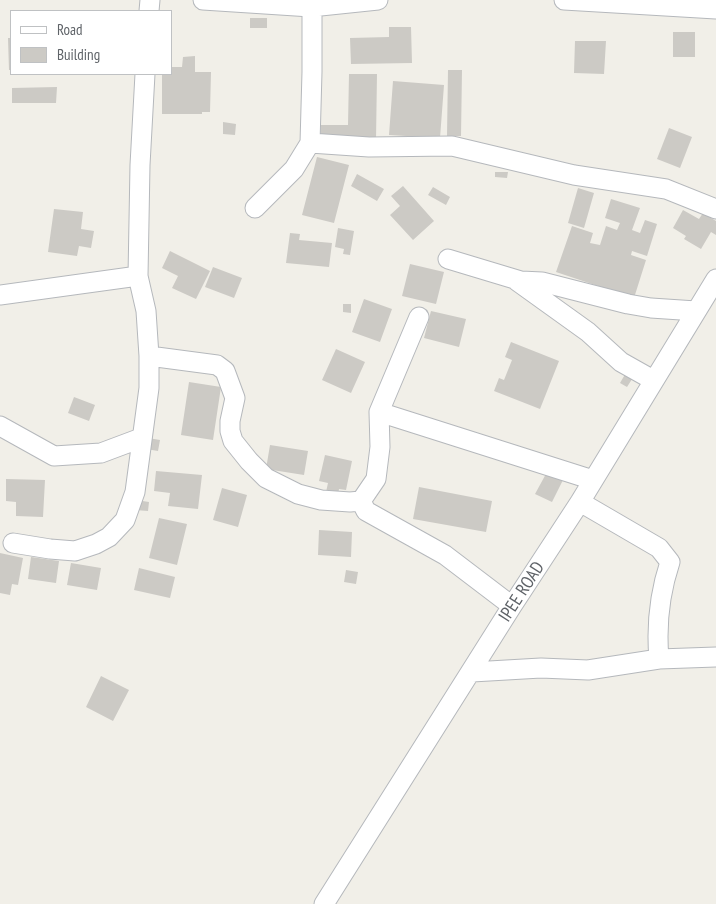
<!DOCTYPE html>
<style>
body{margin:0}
#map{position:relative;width:716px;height:904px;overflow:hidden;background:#f1efe8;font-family:"PT Sans Narrow",sans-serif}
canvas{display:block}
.legend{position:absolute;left:10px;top:10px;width:162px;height:65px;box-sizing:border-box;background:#fff;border:1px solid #bfc1c3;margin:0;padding:6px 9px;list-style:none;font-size:15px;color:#5f6368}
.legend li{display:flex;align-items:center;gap:10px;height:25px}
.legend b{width:25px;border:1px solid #bfc1c3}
</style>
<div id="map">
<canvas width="716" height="904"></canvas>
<ul class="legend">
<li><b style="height:6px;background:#fff"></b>Road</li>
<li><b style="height:14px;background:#cccac5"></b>Building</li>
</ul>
</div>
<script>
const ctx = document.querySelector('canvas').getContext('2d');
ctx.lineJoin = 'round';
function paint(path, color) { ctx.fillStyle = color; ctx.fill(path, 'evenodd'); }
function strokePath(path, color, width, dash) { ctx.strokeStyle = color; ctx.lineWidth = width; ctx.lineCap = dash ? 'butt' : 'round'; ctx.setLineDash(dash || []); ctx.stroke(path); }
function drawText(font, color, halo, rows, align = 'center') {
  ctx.font = font + ' "PT Sans Narrow",sans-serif'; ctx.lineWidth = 4; ctx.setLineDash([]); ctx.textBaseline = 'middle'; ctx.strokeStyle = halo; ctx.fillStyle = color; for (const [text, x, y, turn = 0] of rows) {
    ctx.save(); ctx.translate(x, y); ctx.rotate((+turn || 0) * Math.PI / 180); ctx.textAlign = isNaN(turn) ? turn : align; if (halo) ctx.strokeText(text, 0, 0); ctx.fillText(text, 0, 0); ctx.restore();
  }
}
const building = new Path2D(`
 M250 18H267V28H250Z
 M389 27H411L412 63 351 64 350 38 389 37Z
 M673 32H695V57H673Z
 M8 38H11V70H9Z
 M575 41H606L604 74 574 73Z
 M195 56V72H211L210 112H202V114H162V74H171V67H182L183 57Z
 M448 70H462L461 136H447Z
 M349 74H377L376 140 320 139 321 125H348Z
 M393 81 444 85 440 138 389 135Z
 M57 87 56 103H12V88Z
 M223 122 236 124 235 135 223 134Z
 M669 128 692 137 680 168 657 159Z
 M317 157 349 165 334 223 302 215Z
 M495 172H508L507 178 495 177Z
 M357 174 384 189 377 201 351 186Z
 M403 186 434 221 413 240 390 215 400 206 391 196Z
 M433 187 450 197 446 205 428 195Z
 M578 188 594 193 584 228 568 223Z
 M611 199 640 208 632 230 640 233 645 220 657 224 647 256 632 251 631 255 646 260 634 298 556 272 572 226 593 233 590 243 600 245 606 226 617 230 620 223 605 218Z
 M54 209 83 212 81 229 94 231 91 248 79 246 77 256 48 252Z
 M683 210 699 219 703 213 716 221V235L711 232 701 249 684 239 686 236 673 228Z
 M338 228 354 231 350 255 343 254 344 249 335 247Z
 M290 233 300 234 299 240 332 243 329 267 286 263Z
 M170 251 210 271 196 299 172 288 178 276 162 268Z
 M410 264 444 272 436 304 402 296Z
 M213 267 242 278 234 298 205 287Z
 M364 299 392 309 380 342 352 332Z
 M343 304H351V313L343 312Z
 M431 311 466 319 459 347 424 338Z
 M511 342 559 361 540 409 494 391 499 378 504 380 512 360 505 357Z
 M336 349 365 362 351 393 322 380Z
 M627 371 634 376 627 387 620 383Z
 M189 382 221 387 213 440 181 435Z
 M74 397 95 405 89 421 68 413Z
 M148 438 160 440 158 451 146 449Z
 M270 445 308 451 304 475 266 469Z
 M325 455 352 461 346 490 339 489 338 495 326 492 328 483 319 481Z
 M156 471 202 475 198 509 168 506 170 493 154 491Z
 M547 472 563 480 552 502 535 494Z
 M6 479 45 480 43 517 16 516V502L6 501Z
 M419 487 492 501 486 532 413 519Z
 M222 488 247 495 238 527 213 520Z
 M136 500 149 502 148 511 135 510Z
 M159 518 187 524 177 565 149 558Z
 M319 530 352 532 351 557 318 555Z
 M0 553 23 558 18 585 12 584 10 595 0 593Z
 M31 557 59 561 56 583 28 579Z
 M71 563 101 568 97 590 67 585Z
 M139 568 175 577 170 598 134 590Z
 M346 570 358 572 356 584 344 582Z
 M101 676 129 690 113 721 86 707Z`);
const minor = new Path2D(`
 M203 0 311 7 378 0
 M564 0 716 9
 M149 11 150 0
 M145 74 140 165 138 276 146 311 149 356
 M310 143 369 147 452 146 574 175 666 189 716 209
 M255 208 294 169 310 143 312 72V0
 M448 259 521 281 542 282 628 304 651 308 696 311
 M517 281 588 332 621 362 653 380
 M0 295 138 276
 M379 412 419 317
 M0 426 54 456 101 453 141 438
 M361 501 366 511 445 555 512 606
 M580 502 659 548 670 562C659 595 656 625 659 659
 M13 543 50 549 75 551 96 544 109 537 125 520 135 492 149 388V356L217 365 225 371 235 398 230 421V431L233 441 249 461 266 478 298 494 321 500 350 502 361 501 376 479 380 447 379 412 593 480
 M472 672 541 668 588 670 659 659 716 657
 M324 904 512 606 580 502 716 279`);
const streetNames = [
 ["IPEE ROAD",522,592,-57]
];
paint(building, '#cccac5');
strokePath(minor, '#b5b8bc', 21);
strokePath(minor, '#fff', 19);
drawText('18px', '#5f6368', '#fff', streetNames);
</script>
